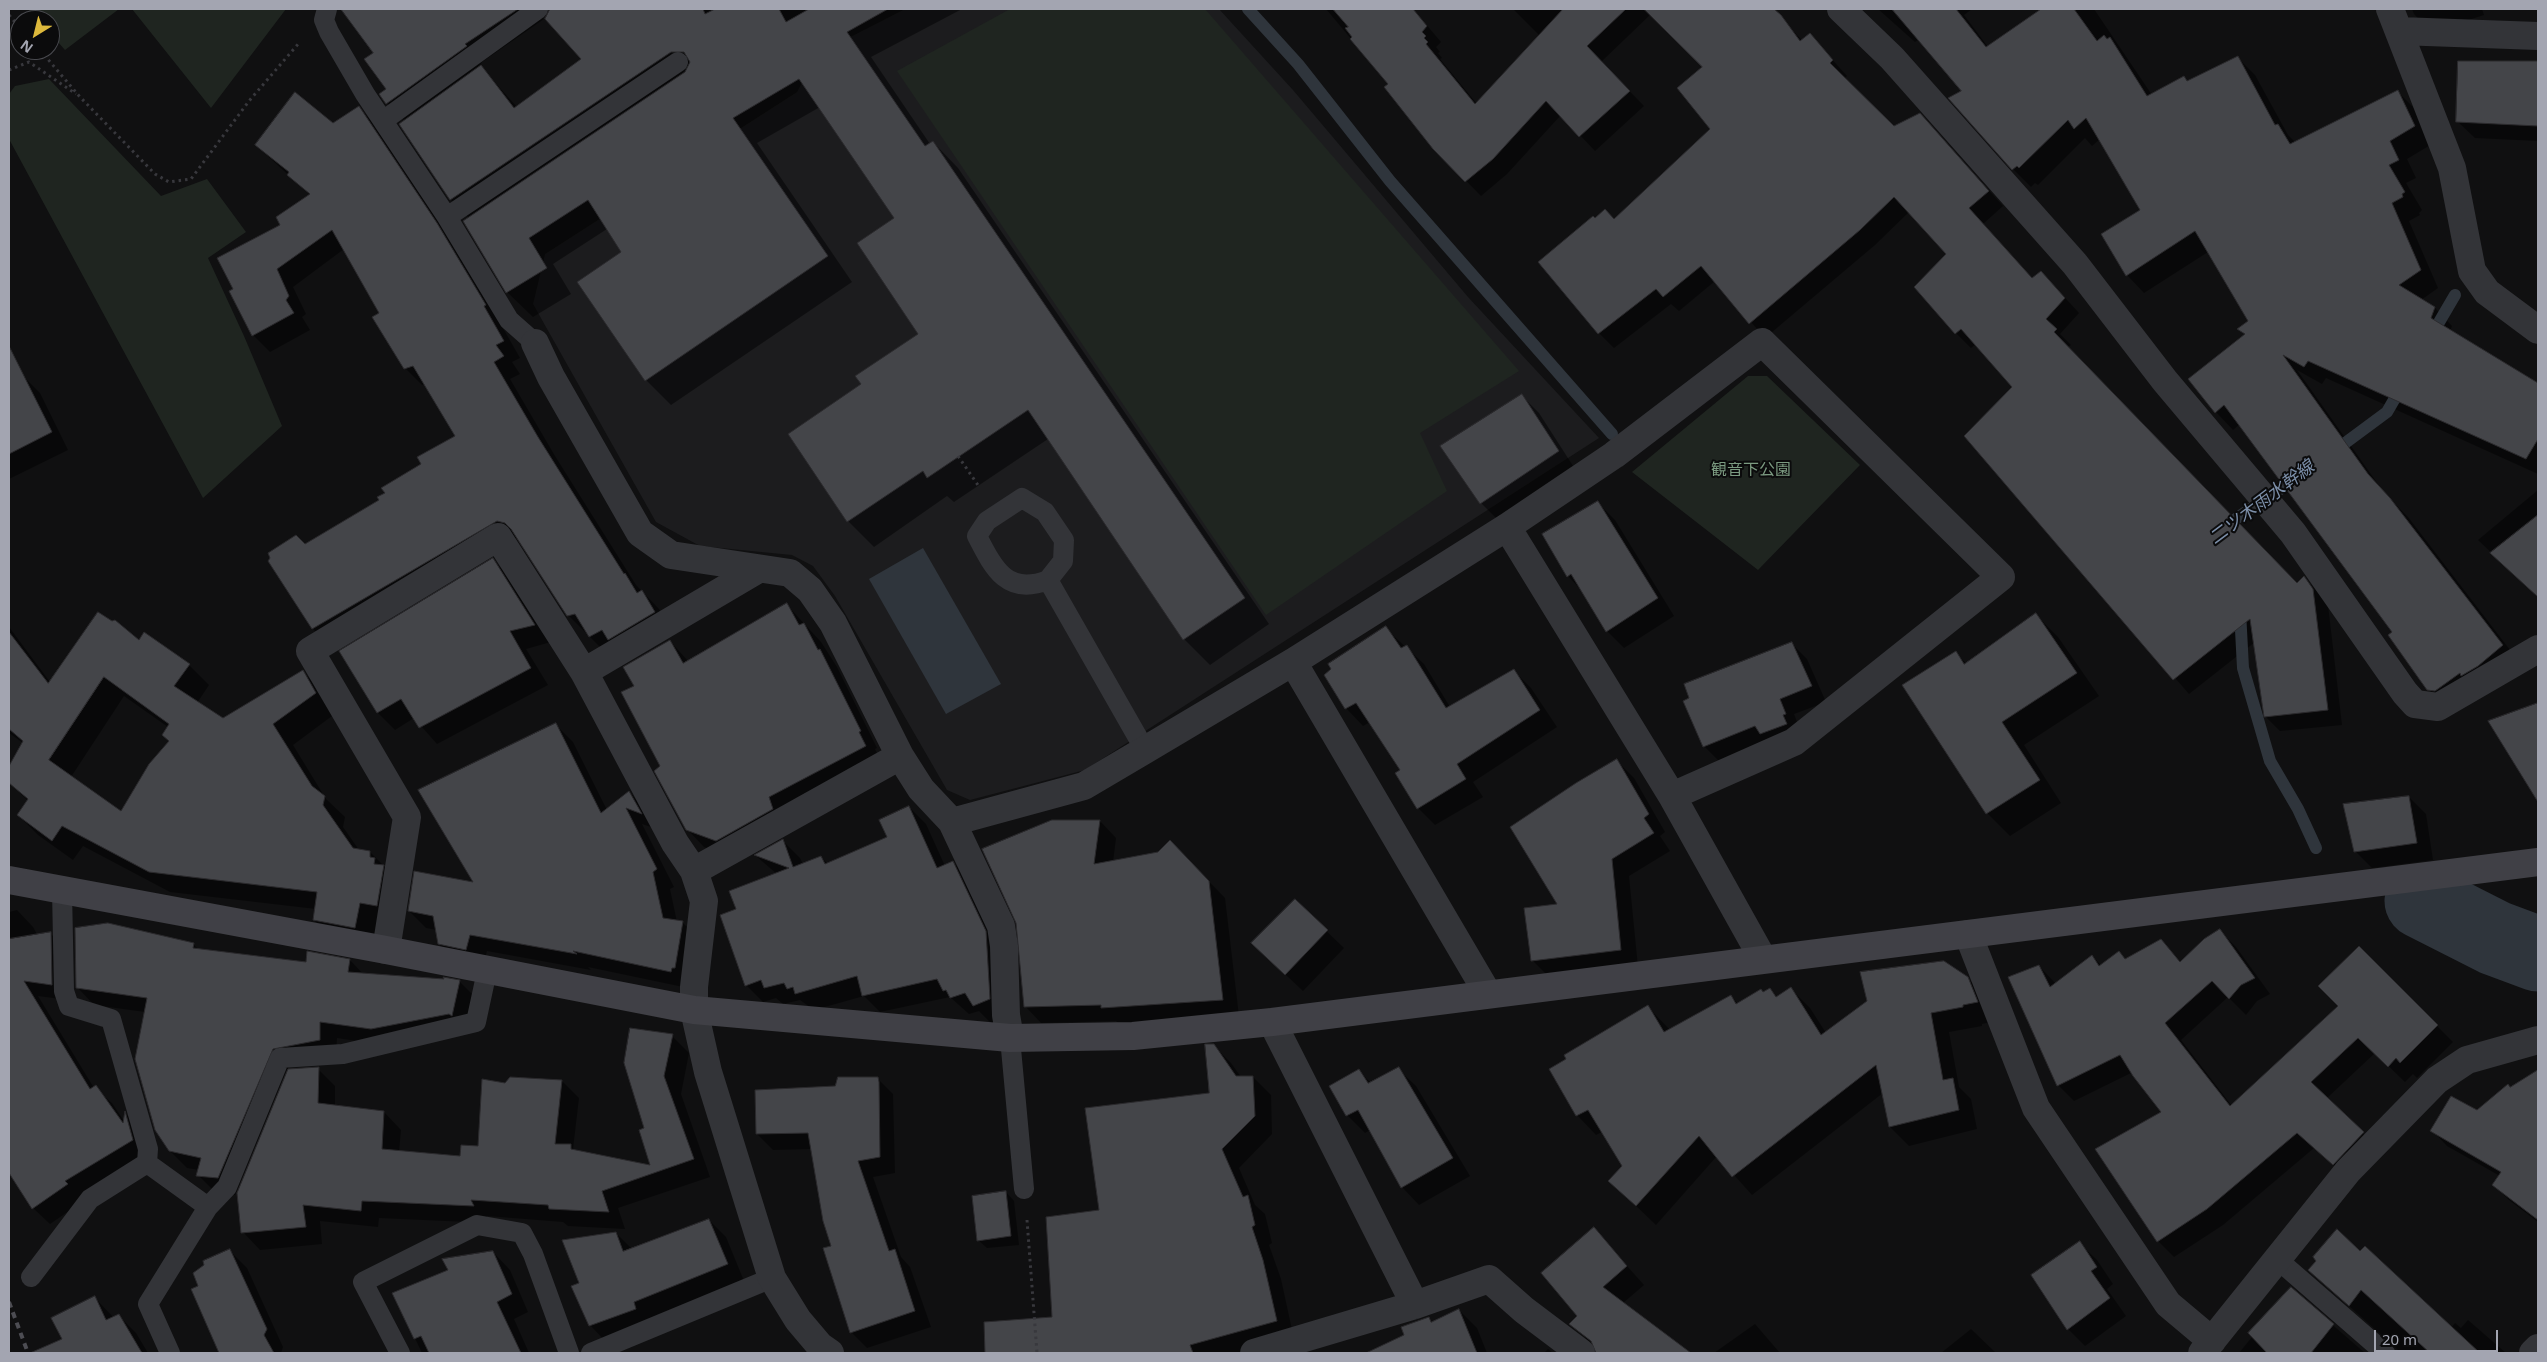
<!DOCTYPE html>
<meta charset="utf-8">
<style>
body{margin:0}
#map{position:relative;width:2547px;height:1362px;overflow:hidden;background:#101011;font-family:"Noto Sans",sans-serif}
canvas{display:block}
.frame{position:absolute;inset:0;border:10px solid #a3a5b1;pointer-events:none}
.north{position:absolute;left:10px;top:10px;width:50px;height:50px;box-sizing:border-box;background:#0b0b0c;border:1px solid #48494e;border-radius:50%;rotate:216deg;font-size:14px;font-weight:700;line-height:20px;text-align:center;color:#a3a5b1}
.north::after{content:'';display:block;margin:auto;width:18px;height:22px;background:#ddb93c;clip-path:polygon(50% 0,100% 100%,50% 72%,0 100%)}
.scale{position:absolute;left:2374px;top:1330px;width:124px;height:22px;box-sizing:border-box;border:2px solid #a3a5b1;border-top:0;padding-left:6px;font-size:15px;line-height:18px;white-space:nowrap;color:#a3a5b1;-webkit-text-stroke:4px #0b0b0c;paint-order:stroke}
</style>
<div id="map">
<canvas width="2547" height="1362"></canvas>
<div class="frame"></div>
<div class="north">N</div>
<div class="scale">20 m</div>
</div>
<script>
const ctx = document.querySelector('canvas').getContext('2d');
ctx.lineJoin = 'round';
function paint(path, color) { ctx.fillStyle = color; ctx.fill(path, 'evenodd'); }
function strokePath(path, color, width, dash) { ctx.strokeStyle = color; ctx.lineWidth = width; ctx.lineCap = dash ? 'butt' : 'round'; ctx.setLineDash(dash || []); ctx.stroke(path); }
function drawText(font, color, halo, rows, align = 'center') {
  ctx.font = font + ' "Noto Sans","Noto Sans JP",sans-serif'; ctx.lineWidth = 4; ctx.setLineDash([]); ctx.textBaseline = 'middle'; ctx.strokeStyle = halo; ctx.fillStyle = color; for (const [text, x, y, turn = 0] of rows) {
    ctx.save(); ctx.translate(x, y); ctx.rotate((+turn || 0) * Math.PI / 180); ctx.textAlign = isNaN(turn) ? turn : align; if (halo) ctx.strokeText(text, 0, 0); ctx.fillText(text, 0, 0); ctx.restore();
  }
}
const built = new Path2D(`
 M905 9H1219L1293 90 1468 297 1599 438 1085 770 970 800 947 790 835 596 813 566 792 555 700 546 656 522 533 304 545 254 797 92 817 54Z`);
const green = new Path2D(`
 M28 9H119L65 50 50 33V20H38Z
 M132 9H286L211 108Z
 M1010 9H1205L1519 371 1420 433 1447 491 1266 615 897 71Z
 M49 79 161 196 207 179 246 232 208 258 244 336 282 426 203 498 9 139V94L15 86Z
 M1748 376H1767L1860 465 1758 570 1632 472Z`);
const water = new Path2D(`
 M923 548 1001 684 946 714 869 579Z`);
const shadow = new Path2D(`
 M360 9H537L544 19 482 62 480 66 517 107 582 59 551 24 569 9H962L871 57 930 144 933 142 958 168 1269 624 1210 665 1184 639 1048 439 954 502 947 496 874 547 848 521 789 434 863 384 920 334 896 218 820 107 757 143 852 282 671 405 646 380 622 253 607 229 553 264 571 294 533 317 507 292 469 218 451 200 401 124 405 121 387 103 388 89 375 54 348 17Z
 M1326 9H1413L1441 42 1436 47 1440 52 1438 53 1442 58 1440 59 1477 104 1540 36 1513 9H1718L1726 17 1736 36 1760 9H1771L1803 41 1810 35 1847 76 1844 79 1894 127 1919 114 1934 129 2003 206 1983 224 2033 279 2056 288 2079 313 2060 334 2071 345 2068 347 2297 584 2304 578 2319 593 2328 605 2342 725 2280 731 2265 716 2255 642 2189 694 1965 436 2014 387 1976 344 1971 348 1956 333 1948 254 1909 212 1875 245 1765 338 1715 281 1679 311 1671 304 1614 348 1599 333 1595 220H1614L1711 129 1704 67 1651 14 1601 62 1644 106 1595 151 1561 115 1507 174 1481 196 1434 148 1389 84Z
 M1878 9H1972L1964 15 1988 47 2044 9H2094L2152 95 2184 78 2188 82 2237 57 2255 75 2288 135 2296 143 2398 92 2416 110 2432 144 2407 159 2416 178 2406 183 2422 210 2419 213 2420 215 2409 221 2438 288 2421 300 2435 308 2452 326 2450 331 2538 384V474L2326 378 2322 384 2297 370 2385 494 2408 517 2520 663 2446 707 2428 689 2394 632 2240 424 2233 430 2216 412 2245 335 2239 329 2250 321 2208 252 2144 293 2127 275 2142 210 2100 139 2092 146 2085 138 2038 185 2035 183 2031 187 2013 169 1963 91 1919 39 1915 42Z
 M2412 9H2482L2484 15 2431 32 2414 14Z
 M2460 62H2538V141L2475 138 2457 121Z
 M359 108 376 125 454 242 520 358 512 362 520 374 510 379 555 456 636 585 659 609 671 630 607 654 568 615 519 539 515 538 330 646 313 629 305 546 380 500 457 436 425 384 422 385 405 368 381 313 344 249 293 287 306 314 302 317 310 330 270 352 253 335 235 289 282 226 310 195 256 145 333 124Z
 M23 376 40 393 68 450 9 479V383Z
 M1522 396 1539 413 1575 469 1498 520 1481 503Z
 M2538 490V549L2527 540 2538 565V597L2478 540Z
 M1598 503 1615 520 1674 616 1624 648 1607 631 1583 592 1568 576Z
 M493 560 510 577 551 642 526 649 548 685 437 744 414 718 395 730 378 713 341 652Z
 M787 605 821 642 837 667 877 748 875 749 882 764 733 858 704 847 687 829 662 766 635 686 670 641 688 661Z
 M2036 615 2058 637 2099 696 2024 745 2061 803 2010 836 1987 813 1955 653 1967 664Z
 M9 627 50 682 139 642 144 634 189 665 209 685 197 703 223 720 303 672 323 692 336 713 293 745 326 799 345 817 343 827 359 850 370 852 390 872 375 948 334 940 314 920 316 909 170 892 83 846 73 860 38 835 18 815 28 801 9 782V769L23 743 9 733ZM124 696 168 727 170 742 121 813 71 777Z
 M1385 628 1424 664 1450 707 1514 671 1531 688 1557 727 1473 782 1483 797 1435 825 1418 808 1402 771 1370 722 1363 726 1346 708 1326 675Z
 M1792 644 1807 659 1826 702 1794 714 1800 730 1719 761 1704 746Z
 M2538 702V793L2528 783 2530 708Z
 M556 725 573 742 607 810 629 792 646 809 657 829 642 824 674 887 670 889 677 922H682L700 940 688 988 588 967 591 970 487 951 483 966 456 961 439 944 437 930 426 928 409 911 475 884Z
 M1617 761 1634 778 1665 832 1660 836 1670 851 1629 876 1638 967 1549 977 1532 960 1559 905Z
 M2409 797 2426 814 2433 860 2372 868 2355 851Z
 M909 807 926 824 945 866 953 862 970 880 1003 949 1007 1016 991 1023 979 1011 969 1014 950 997 880 1012 864 996 814 1010 800 1000 783 1004 776 998 763 1002 746 985 738 910 777 874 756 856 783 841 800 858 803 864 821 857 828 864 888 838Z
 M1052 821H1100L1116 838 1113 862 1186 858 1225 898 1239 1016 1119 1024 1116 1021 1041 1023 1025 1006Z
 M1295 901 1344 948 1303 991 1270 960Z
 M17 910 33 927 38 936 51 934 67 950 68 1000 38 996 94 1088 112 1103 124 1121 126 1114 141 1129 149 1156 50 1224 33 1208 9 1171V912Z
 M2220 931 2236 947 2270 994 2257 1001 2246 1015 2228 997 2181 1040 2232 1106 2339 1006 2359 948 2453 1042 2417 1078 2413 1074 2405 1082 2375 1053 2326 1099 2379 1149 2350 1180 2314 1148 2223 1225 2174 1257 2158 1241 2097 1150 2163 1112 2131 1073 2074 1101 2058 1085 2039 966 2056 984 2092 956 2101 965 2126 960 2160 940 2181 962Z
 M193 944 199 950 307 963 350 960 364 975 459 981 476 998 469 1031 389 1046 337 1038 336 1056 291 1064 286 1071 235 1195 215 1192 198 1175 199 1170 187 1168 170 1151 145 1012 94 1005 77 987Z
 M1967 978 1987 997 1996 1021 1982 1024V1026L1949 1032 1959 1087 1971 1099 1977 1129 1909 1146 1890 1127 1883 1093 1752 1195 1717 1156 1656 1225 1610 1181 1623 1166 1602 1132 1596 1135 1577 1115 1648 1007 1670 1030 1731 996 1738 1004 1770 989 1777 997 1790 988 1810 1008 1826 1033Z
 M672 1036 689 1053 681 1094 710 1177 618 1208 625 1229 568 1226 563 1222 487 1216 490 1223 379 1218 378 1227 320 1221 322 1244 260 1250 243 1232 318 1069 335 1086V1107L384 1112 401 1130 399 1152 461 1157 479 1147 506 1084 562 1081 579 1098 573 1149 576 1151 652 1167 646 1129Z
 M1213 1045 1231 1063 1241 1077H1253L1271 1095 1272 1134 1239 1168 1255 1205 1265 1214 1272 1243 1269 1245 1281 1279 1294 1339 1251 1353H987L985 1323 1053 1318 1100 1212 1211 1095Z
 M1398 1069 1416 1086 1470 1176 1419 1205 1402 1187 1370 1130 1365 1133 1347 1115 1331 1086 1359 1071 1371 1083Z
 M2538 1072V1222L2509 1200 2494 1185 2500 1176 2447 1146 2432 1130 2477 1111Z
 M877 1078 893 1094 895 1173 873 1177 901 1257 910 1267 931 1327 867 1348 851 1332 812 1149 773 1150 757 1134 836 1088Z
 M1006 1192 1014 1201 1019 1245 987 1248 978 1240Z
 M709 1220 726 1237 744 1281 607 1343 590 1325 580 1284 616 1233 632 1249Z
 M1594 1229 1644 1285 1623 1303 1677 1348 1673 1353H1597V1349L1571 1324 1578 1316Z
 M2079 1243 2097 1260 2113 1284 2107 1289 2126 1316 2085 1346 2068 1329Z
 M230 1251 247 1268 283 1347 281 1353H220L192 1289 199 1286Z
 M493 1252 510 1270 528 1312 514 1319 529 1353H422L394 1294Z
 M2360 1253 2451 1328 2455 1323 2461 1328 2468 1320 2506 1353H2397L2398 1350 2309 1270Z
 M2291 1289 2365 1353H2239Z
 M95 1298 114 1318 119 1316 136 1333 148 1353H71L53 1318Z
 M1459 1310 1477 1328 1487 1353H1369L1405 1336 1428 1318 1433 1322Z
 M1755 1324 1780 1353H1714Z
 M1971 1329 1996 1353H1941Z
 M1548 1349 1553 1353H1544Z`);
const stream = new Path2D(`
 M1248 9 1298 64 1390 181 1612 434
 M2431 336 2455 295
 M2333 452 2387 412 2402 386
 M2223 530 2237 518 2298 477
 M2240 611 2243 668 2270 761 2298 809 2316 848`);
const river = new Path2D(`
 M2422 901 2495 938 2538 954`);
const building = new Path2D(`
 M341 9H518L465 44 467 46 386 104 379 94 386 89 364 59 373 53Z
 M550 9H703L705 14 715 9H779L786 22 809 9H888L847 32 925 146 933 141 1245 598 1183 640 1028 410 927 478 923 471 847 522 788 434 861 384 855 376 918 334 857 243 894 218 799 79 733 118 828 256 645 381 577 282 621 252 588 200 529 238 547 268 506 293 463 221 685 72 690 62 684 52H671L450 200 399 124 481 65 514 108 581 59 545 19Z
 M1333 9H1413L1427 26 1422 32 1426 36 1424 38 1428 42 1426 44 1475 104 1563 9H1626L1587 46 1630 91 1579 137 1546 101 1493 159 1465 182 1433 149 1384 87 1388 84 1350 39 1352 37 1345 28 1348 27Z
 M1644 9H1774L1781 15 1800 41 1810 33 1833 60 1830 63 1894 126 1920 113 1989 191 1969 208 2032 278 2041 271 2065 298 2046 319 2057 329 2054 332 2297 583 2304 576 2313 589 2328 710 2264 717 2250 619 2173 680 1964 436 2012 387 1961 329 1955 334 1914 287 1946 254 1894 197 1860 230 1749 324 1701 266 1663 297 1656 289 1598 334 1538 262 1593 216 1595 218 1605 209 1614 219 1710 129 1677 88 1702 67Z
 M1892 9H1956L1986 47 2041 9H2074L2097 41 2104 35 2107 39 2110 37 2147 96 2184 76 2187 81 2238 56 2275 125 2278 124 2290 144 2398 90 2415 126 2390 141 2399 160 2389 165 2405 192 2402 194 2403 197 2392 203 2421 270 2399 285 2435 307 2431 318 2538 383V439L2526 459 2308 361 2304 367 2283 355 2368 474 2390 498 2503 645 2478 666 2461 676 2460 673 2435 691 2427 690 2388 635 2392 632 2224 405 2215 413 2188 379 2245 334 2237 329 2248 321 2195 231 2126 276 2101 234 2140 210 2086 118 2074 129 2068 120 2019 168 2017 166 2012 170 1948 98 1961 91Z
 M2458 61H2538V126L2456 122Z
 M295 92 333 123 359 106 437 223 486 305 484 306 504 341 496 345 504 356 494 362 538 437 624 574 625 573 637 593 642 590 655 612 608 640 602 630 589 637 575 614 567 616 511 529 505 523 497 521 312 629 268 561 270 558 268 553 296 535 305 544 379 500 377 497 385 493 381 488 421 464 417 457 455 436 413 366 404 369 372 317 379 313 332 230 277 269 289 296 286 300 294 313 252 336 229 291 233 289 217 258 280 225 276 217 310 194 287 175 289 172 255 145Z
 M9 346 52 432 9 454Z
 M1522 394 1559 451 1480 504 1440 446Z
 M1598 501 1658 598 1606 632 1571 574 1567 577 1542 534Z
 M2538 515V597L2490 553Z
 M493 558 535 625 510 631 531 668 419 728 401 699 377 713 339 651Z
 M787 603 799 625 804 623 818 650 820 649 861 731 859 732 866 746 769 797 773 809 716 841 686 830 654 771 660 766 621 692 634 686 623 667 670 640 683 663Z
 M98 612 112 621 115 620 139 640 144 632 190 664 174 686 223 718 303 670 316 693 273 724 312 786 325 796 323 805 353 848 370 851V857L375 858 374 864 384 865 377 906 360 903 355 928 313 920 317 892 149 872 62 826 52 841 17 815 28 799 9 783V766L23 741 9 729V632L48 683ZM104 677 169 724 162 735 169 741 149 764 121 811 49 760Z
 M2036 613 2077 673 2002 722 2040 780 1986 814 1902 685 1956 651 1964 664Z
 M1386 626 1401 648 1407 645 1446 708 1514 669 1540 710 1457 764 1466 779 1417 809 1395 773 1400 770 1356 703 1345 709 1324 675 1331 669 1328 664Z
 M1792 642 1812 686 1780 699 1786 714 1783 715 1787 724 1760 734 1755 726 1703 747 1683 701 1689 698 1684 684Z
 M2538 703V802L2488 721Z
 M556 723 601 813 629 791 642 814 626 808 657 869 653 872 663 918 683 921 675 968H672L671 972 573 951 577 954 470 935 466 950 438 944 433 916 408 911 414 871 473 882 418 790Z
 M1617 759 1649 814 1644 818 1654 833 1612 859 1621 950 1531 961 1524 908 1557 904 1510 827 1576 783Z
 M2409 796 2417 843 2354 852 2343 804Z
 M909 806 937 868 953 861 986 931 990 999 973 1006 965 993 950 998 946 990 943 991 937 979 862 996 857 976 795 994 793 987 787 989 784 983 764 988 761 980 745 986 720 915 736 909 729 891 789 868 754 855 783 839 793 867 821 856 825 864 887 837 879 820Z
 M1052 820H1100L1094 864 1158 852 1170 840 1209 881 1223 1000 1101 1008V1005L1024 1007 1016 923 982 849Z
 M1295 899 1328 930 1285 975 1251 943Z
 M108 923 194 943 193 948 306 962 307 951 350 959 348 972 444 979 443 977 460 980 452 1016 449 1014 371 1029 320 1022V1040L273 1049 218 1178 196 1176 201 1158 169 1151 155 1130 135 1059 147 998 76 988 75 928Z
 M2220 929 2255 978 2241 985 2229 999 2212 981 2165 1023 2230 1106 2338 1006 2318 986 2359 946 2438 1025 2400 1063 2396 1058 2388 1067 2358 1038 2311 1082 2364 1132 2333 1165 2297 1133 2207 1209 2157 1242 2095 1149 2161 1112 2133 1076 2120 1055 2057 1086 2008 977 2039 965 2050 987 2092 955 2099 966 2119 951 2125 959 2161 939 2180 962 2204 939Z
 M51 932 52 985 24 981 90 1089 96 1085 123 1123 125 1111 133 1140 65 1181 68 1184 32 1209 9 1173V939Z
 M1944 961 1968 977 1978 1002 1963 1005V1007L1931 1013 1943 1080 1953 1078 1959 1110 1889 1127 1876 1065 1732 1177 1699 1136 1636 1206 1608 1181 1622 1166 1588 1110 1576 1116 1549 1069 1566 1059 1564 1055 1648 1005 1664 1032 1731 995 1736 1004 1761 989 1763 992 1770 988 1776 997 1791 987 1821 1035 1867 1001 1860 972Z
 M630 1028 673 1034 664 1076 694 1159 602 1191 609 1212 549 1209 548 1205 471 1200 474 1206 362 1201 361 1211 303 1205 306 1227 241 1233 237 1193 288 1069 319 1067 318 1103 384 1111 382 1149 460 1156 461 1145 478 1146 482 1079 505 1083 510 1077 562 1080 555 1144H571V1149L650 1165 639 1130 644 1128 624 1063Z
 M1205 1044H1214L1236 1076H1253L1255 1116 1222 1149 1243 1197 1248 1195 1255 1225 1252 1227 1263 1260 1277 1321 1190 1345 1193 1353H985L984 1322 1052 1317 1046 1217 1099 1210 1085 1108 1209 1093Z
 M1399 1067 1453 1158 1401 1188 1358 1110 1346 1116 1329 1086 1359 1069 1368 1083Z
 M2538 1070V1220L2492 1185 2501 1172 2430 1131 2451 1096 2477 1110 2508 1084 2510 1087Z
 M838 1077H878L879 1082 880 1157 858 1161 889 1251 895 1249 915 1311 850 1333 823 1248 831 1246 823 1221 808 1133 756 1134 755 1090 835 1086Z
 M1006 1191 1011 1236 977 1241 972 1196Z
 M709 1219 728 1264 634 1302 636 1309 589 1326 571 1286 579 1283 562 1240 616 1232 623 1251Z
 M1594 1227 1627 1266 1603 1287 1691 1353H1596L1591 1341 1569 1324 1577 1316 1541 1273Z
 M2337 1229 2360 1251 2365 1246 2480 1353H2430L2361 1290 2349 1306 2308 1270 2316 1261 2313 1257Z
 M2080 1241 2097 1267 2091 1271 2110 1298 2067 1330 2031 1275Z
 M230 1249 267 1329 264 1335 274 1353H219L191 1289 198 1286 193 1273 204 1265 203 1261Z
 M493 1251 512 1294 497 1302 521 1353H429L421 1336 414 1339 392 1293 448 1270 442 1259Z
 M2291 1287 2334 1324 2311 1353H2267L2248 1333Z
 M95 1296 106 1320 119 1314 142 1353H30L62 1339 51 1318Z
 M1459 1309 1477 1353H1366L1404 1335 1401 1327 1429 1317 1431 1322Z`);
const path = new Path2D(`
 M9 15 20 28
 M40 50 80 97 155 174 169 182 191 179 249 101 299 43
 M9 70 29 62 76 94
 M958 456 980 488
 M1027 1220 1037 1353`);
const lane = new Path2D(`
 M327 9 324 20 329 32 365 94 447 217 509 320 535 343
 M384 120 538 9
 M447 217 678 62
 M1048 580 1063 561 1064 540 1045 512 1022 498 987 521 977 536C994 569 1007 596 1048 580L1145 750
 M62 890 64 991 69 1006 111 1019 148 1149 147 1163
 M1010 1038 1024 1189
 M2277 1259 2385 1353
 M31 1277 90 1199 147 1163 208 1207 227 1187 280 1058 343 1054 476 1022 487 971
 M170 1353 148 1304 208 1207
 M400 1353 363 1282 477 1225 522 1233 533 1254 569 1353
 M591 1353 772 1278`);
const street = new Path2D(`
 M1841 9 1892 58 2075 264 2165 381 2293 533 2405 693 2415 704 2438 707 2538 649
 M2390 9 2452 168 2472 271 2487 292 2538 330
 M2399 31 2538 36
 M535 343 551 377 640 533 671 555 790 573 810 590 833 623 900 756 921 789 952 822 1001 926 1004 946 1006 1015 1010 1038
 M1507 527 1672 796 1763 959
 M1293 662 1488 994
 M584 672 757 570
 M952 822 1084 786 1145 750 1293 662 1507 527 1614 455 1762 342 2001 577 1794 742 1672 796
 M1968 934 2036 1108 2168 1304 2212 1341
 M386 950 407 817 310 651 498 537 584 672 675 843 694 871
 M1272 1022 1415 1305
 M830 1353 820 1346 798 1320 772 1278 708 1072 694 1010V987L704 901 694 871 900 756
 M1254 1353 1415 1305 1489 1279 1524 1310 1581 1353
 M2202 1353 2348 1171 2437 1080 2467 1060 2538 1040
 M2533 1353 2538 1348`);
const secondary = new Path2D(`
 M9 880 386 950 694 1010 1010 1038 1133 1036 1272 1022 2538 862`);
const rail = new Path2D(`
 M9 1302 28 1353`);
const parkNames = [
 ["観音下公園",1751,470]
];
const waterNames = [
 ["二ツ木雨水幹線",2262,503,-37]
];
paint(built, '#1c1c1e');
paint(green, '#1f2520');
paint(water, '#2f353c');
paint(shadow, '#0007');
strokePath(stream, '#2f353c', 12);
strokePath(river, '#2f353c', 75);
paint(building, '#444549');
strokePath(building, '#2b2a2d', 1);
strokePath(path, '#38383d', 3, [2.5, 4]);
strokePath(lane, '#333438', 20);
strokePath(street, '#333438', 28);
strokePath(secondary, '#404046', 28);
strokePath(rail, '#4d4d53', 4, [6, 5]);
drawText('16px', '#7b9a81', '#0b0b0c', parkNames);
drawText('italic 18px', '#7c8fa9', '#0b0b0c', waterNames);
</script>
